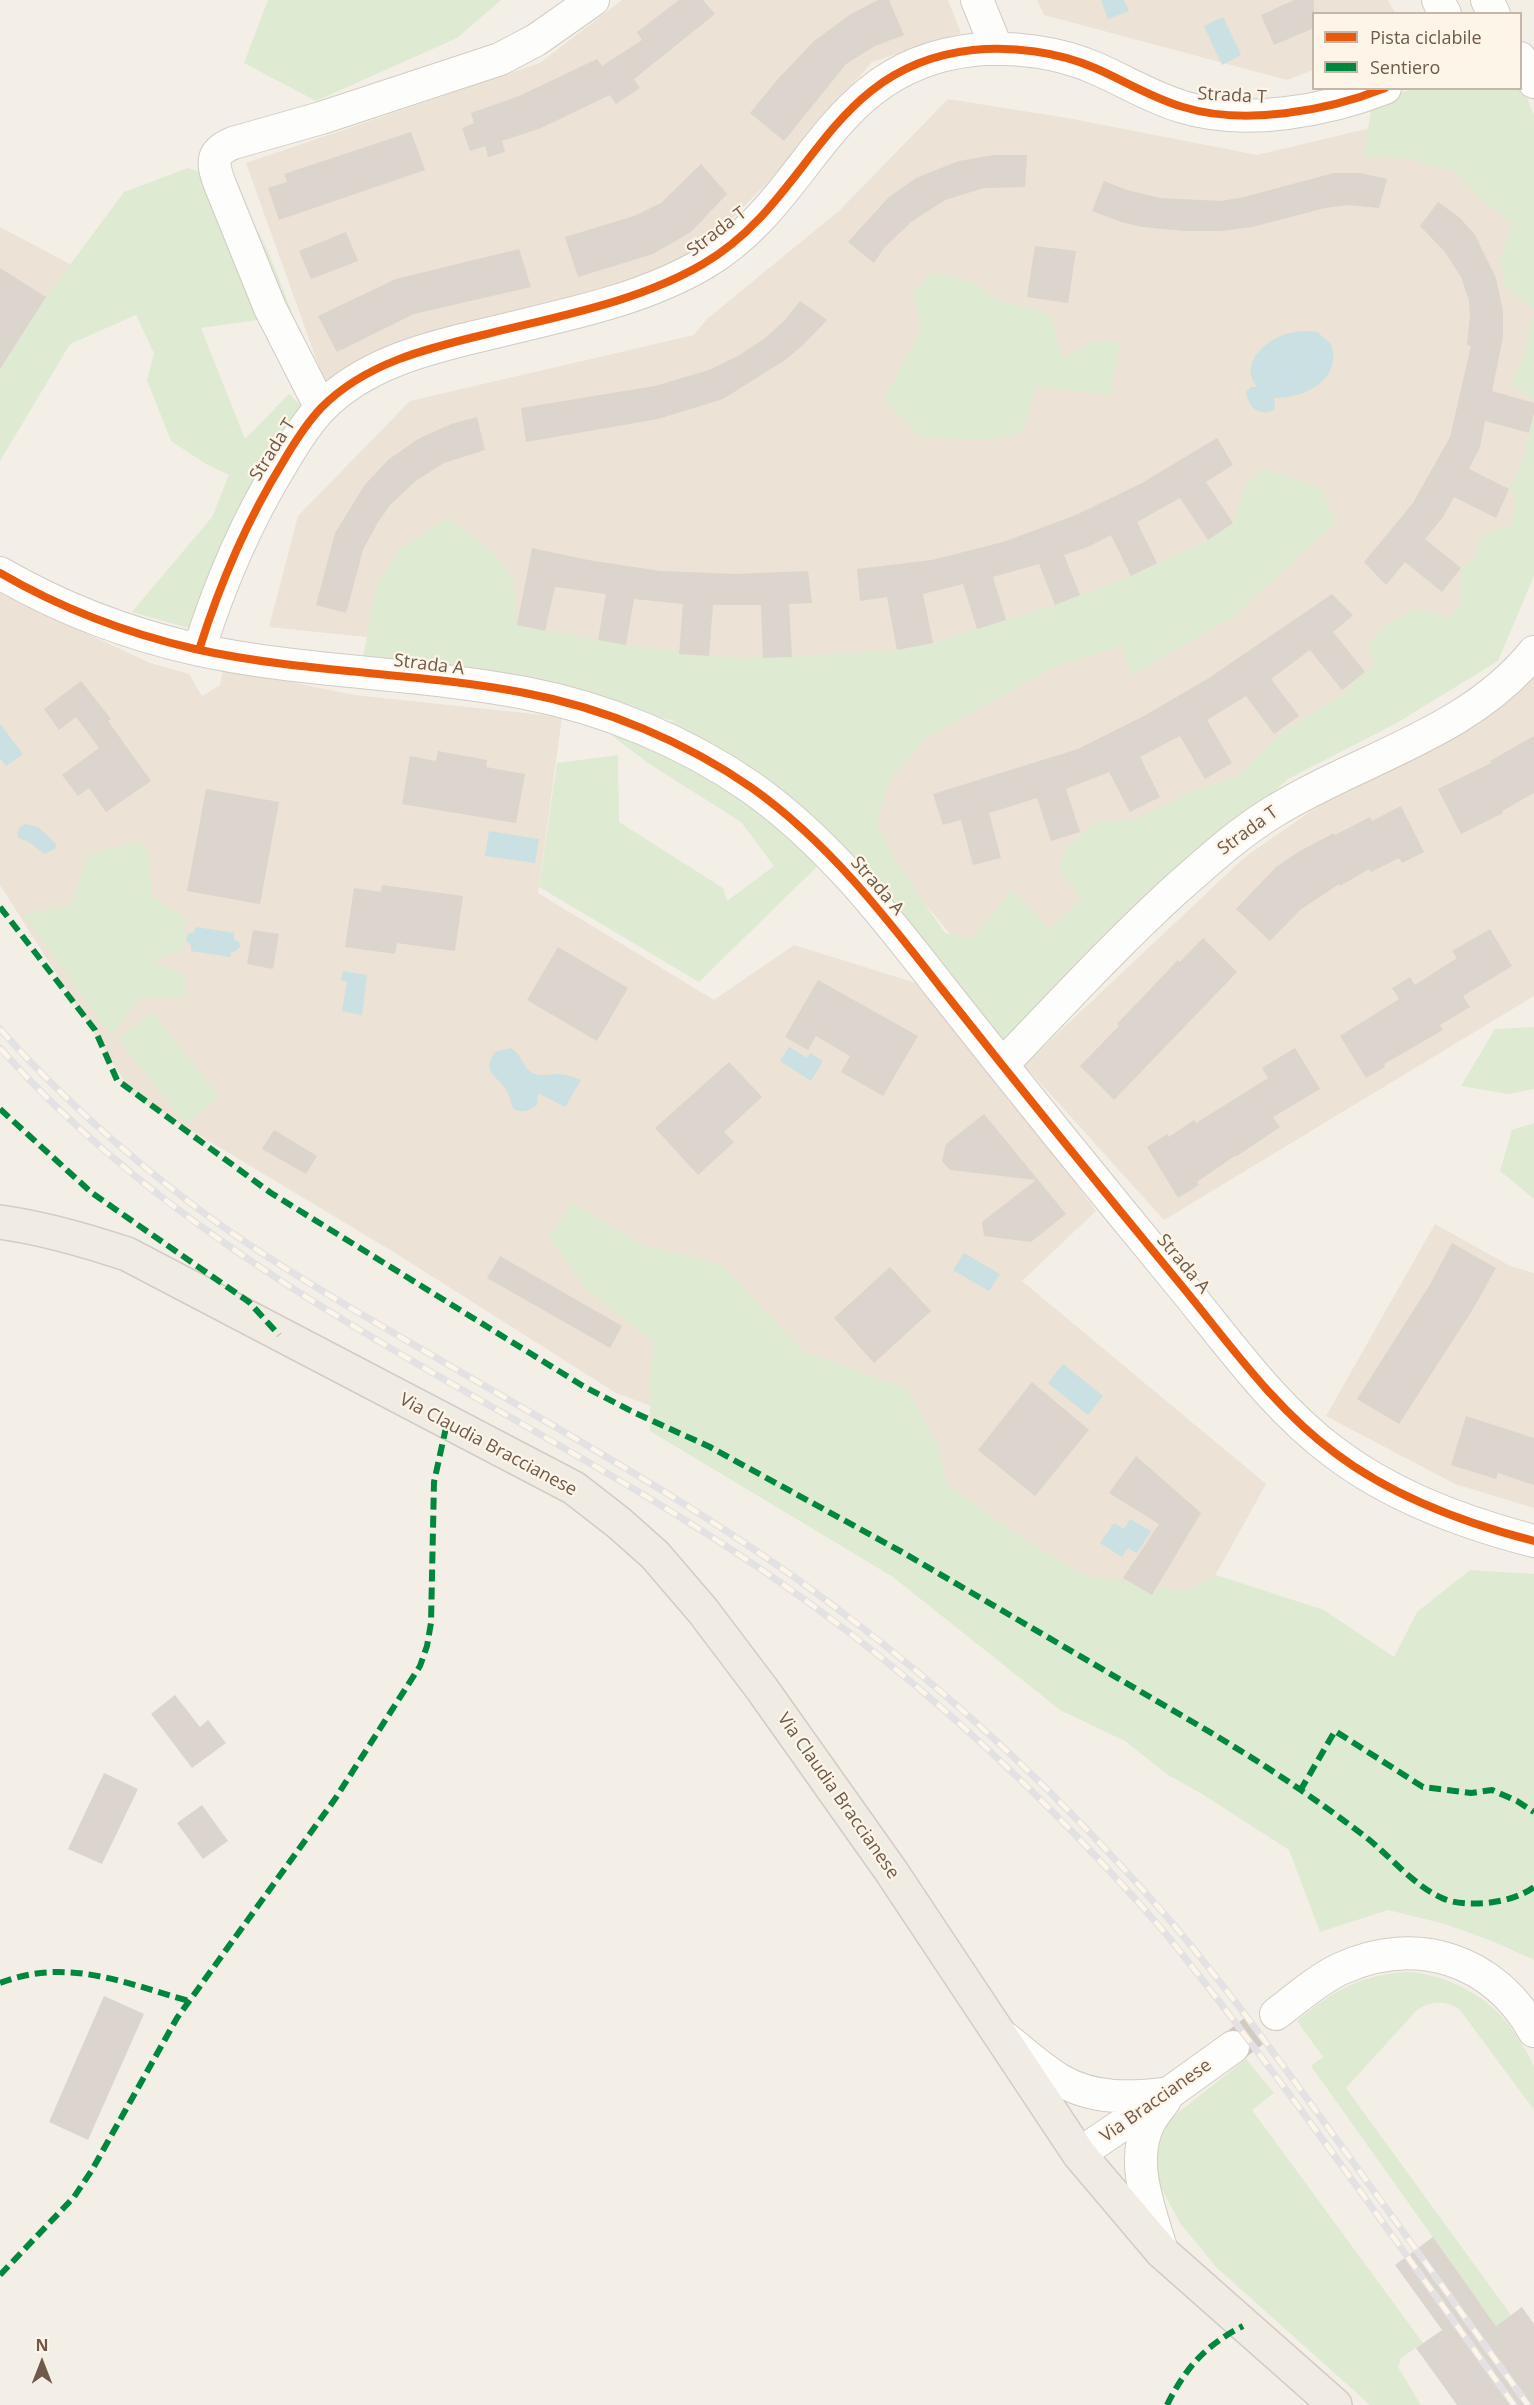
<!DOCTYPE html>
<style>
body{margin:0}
#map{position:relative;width:1534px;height:2405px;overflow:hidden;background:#f3efe7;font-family:"Open Sans",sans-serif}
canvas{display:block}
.legend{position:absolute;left:1312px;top:12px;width:210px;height:78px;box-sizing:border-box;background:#fdf5e7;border:2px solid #c4b7a9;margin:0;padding:8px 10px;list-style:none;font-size:18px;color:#6e594b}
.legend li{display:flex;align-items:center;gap:12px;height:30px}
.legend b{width:30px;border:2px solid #c4b7a9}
.north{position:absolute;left:12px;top:2333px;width:60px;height:60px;-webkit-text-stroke:4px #fdf5e7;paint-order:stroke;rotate:0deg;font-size:16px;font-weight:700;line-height:24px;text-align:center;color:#6e594b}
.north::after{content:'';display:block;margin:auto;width:21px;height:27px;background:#6e594b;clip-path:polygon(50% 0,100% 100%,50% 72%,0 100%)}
</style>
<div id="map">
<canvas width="1534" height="2405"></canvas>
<ul class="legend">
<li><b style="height:8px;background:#e8590c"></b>Pista ciclabile</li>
<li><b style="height:8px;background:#00873e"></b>Sentiero</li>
</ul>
<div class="north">N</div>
</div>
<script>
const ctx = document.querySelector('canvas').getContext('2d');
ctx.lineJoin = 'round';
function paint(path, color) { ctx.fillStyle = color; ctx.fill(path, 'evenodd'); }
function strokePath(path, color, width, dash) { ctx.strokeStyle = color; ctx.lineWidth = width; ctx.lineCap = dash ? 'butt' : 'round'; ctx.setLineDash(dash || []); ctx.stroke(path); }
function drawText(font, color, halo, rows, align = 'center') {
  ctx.font = font + ' "Open Sans",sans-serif'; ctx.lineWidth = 4.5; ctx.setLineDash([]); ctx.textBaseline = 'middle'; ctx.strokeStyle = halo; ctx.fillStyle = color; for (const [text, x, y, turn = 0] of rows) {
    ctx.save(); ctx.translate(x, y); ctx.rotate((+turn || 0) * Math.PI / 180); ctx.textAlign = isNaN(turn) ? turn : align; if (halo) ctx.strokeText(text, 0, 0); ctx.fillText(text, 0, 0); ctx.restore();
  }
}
const residential = new Path2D(`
 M622 0H948L961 33 872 62 767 183 695 256 570 300 425 337 324 381 246 163 540 63Z
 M1037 0H1388L1395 13 1314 14 1313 70 1287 80 1044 15Z
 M948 99 1073 119 1257 155 1480 102 1534 259V566L1202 816 1008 1003 830 790 764 725 510 652 269 627 298 516 410 401 694 335 707 319 840 210Z
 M0 227 87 273 0 404Z
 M0 593 150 663 189 674 202 696 220 685 223 668 354 695 562 717 538 893 714 1000 794 945 932 988 1096 1211 1022 1281 1266 1484 1176 1646 959 1520 616 1393 400 1256 134 1096 0 885Z
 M1534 677V996L1164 1220 1024 1065 1245 857 1314 809Z
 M1435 1224 1510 1266 1534 1273V1508L1455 1484 1326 1416Z`);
const green = new Path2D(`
 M268 0H501L457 38 316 101 244 63Z
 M1521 82 1534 116V310L1505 286 1500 258 1512 223 1480 198 1456 172 1405 158 1364 157 1372 102 1412 89 1520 88Z
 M188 168 233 184 268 251 293 315 201 328 245 439 289 394 306 410 199 631 132 612 212 517 229 475 206 464 171 441 147 380 154 353 136 315 70 344 0 461V369L46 297 124 192Z
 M931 272 974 282 992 298 1050 314 1062 358 1096 340 1120 344 1110 395 1035 387 1023 432 984 440 920 437 884 399 922 327 913 294Z
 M1534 311V401L1512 384 1524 355Z
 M1534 413V576L1498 661 1395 724 1288 779 998 1044 835 849 699 982 539 887 557 763 618 755 619 822 723 888 727 901 774 866 741 822 648 763 606 731 676 721 441 672 361 667 377 584 399 550 447 518 495 554 513 580 517 625 626 645 709 656 763 658 897 650 933 643 1055 605 1131 576 1208 540 1233 523 1244 486 1263 470 1295 478 1322 490 1335 523 1233 617 1131 675 1123 645 1052 668 923 740 890 780 876 824 903 872 945 933 972 939 1012 890 1050 929 1081 898 1059 868 1065 849 1096 822 1135 819 1192 792 1239 775 1281 733 1337 698 1374 664 1368 645 1385 625 1415 609 1449 617 1459 605 1461 568 1475 558 1480 537 1513 524 1516 495 1509 489 1521 467Z
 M136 842 148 850 152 897 186 918 184 949 152 962 186 976 185 997H140L111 1036 23 914 72 905 87 855Z
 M152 1012 220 1097 186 1124 118 1039Z
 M1534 1027V1089L1508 1094 1461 1086 1495 1029Z
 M1534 1123V1199L1500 1171 1512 1130Z
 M572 1203 643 1245 722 1265 804 1352 906 1388 938 1445 947 1484 1025 1540 1085 1575 1186 1591 1216 1575 1324 1610 1394 1657 1417 1612 1470 1570 1534 1574V1960L1492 1941 1445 1924 1388 1910 1320 1932 1289 1850 1202 1794 1168 1775 1125 1741 1060 1710 893 1577 650 1431V1383L653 1342 588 1291 549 1237Z
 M1412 1972C1458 1978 1498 2002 1521 2043 1525 2050 1533 2060 1534 2068 1534 2081 1534 2096 1534 2110L1460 2010C1447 2000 1431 2000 1417 2010L1346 2088 1511 2315 1496 2326 1311 2066 1323 2057 1297 2021C1333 1990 1364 1973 1412 1972Z
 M1246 2059 1274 2093 1252 2110 1423 2343 1401 2358 1398 2367 1421 2405H1370L1216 2267 1180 2223 1154 2175 1156 2133 1164 2124Z`);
const water = new Path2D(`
 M1101 0H1124L1129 11 1108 19Z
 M1223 17 1241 55 1222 65 1204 26Z
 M1308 331 1317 332 1331 344C1343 379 1304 399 1274 398L1275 404 1274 410C1259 417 1248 407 1246 392L1251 387H1257C1239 366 1263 342 1283 335 1291 332 1300 331 1308 331Z
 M0 724 23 754 6 766 0 758Z
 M26 824 38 827 56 844 55 849 44 854 29 842 19 838 17 833 20 827Z
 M489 831 539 839 535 863 485 856Z
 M196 927 234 933V939L239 942 240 947 236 951 231 952 230 957 191 951V946L187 942 186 938 189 933 194 932Z
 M343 971 367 975 362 1015 342 1011 347 982 341 980Z
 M789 1047 807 1058 810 1053 823 1061 811 1081 780 1061Z
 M510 1048C524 1055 521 1067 533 1073 541 1077 549 1074 557 1074 566 1074 573 1077 581 1080L565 1107 538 1093 537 1105C529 1111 521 1114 513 1108 510 1101 510 1095 506 1089 496 1075 481 1072 495 1052Z
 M964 1253 1000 1274 989 1291 953 1270Z
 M1063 1364 1103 1396 1088 1415 1048 1383Z
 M1130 1519 1151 1531 1137 1553 1128 1548 1122 1557 1100 1543 1114 1523 1124 1529Z`);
const building = new Path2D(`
 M679 0H703L715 14 634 79 640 88 616 104 610 95 541 128 502 141 505 152 488 157 485 146 470 151 462 128 474 123 471 113 519 96 597 59 602 66 642 40 637 32Z
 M878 0H889L904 35 875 46 846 64 784 141 750 113 778 79 814 41 851 14Z
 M1294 0H1314V28L1274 45 1261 15Z
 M411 132 425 170 279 220 268 188 287 182 284 174Z
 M994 155H1027L1025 187 984 188 945 200 911 222 884 248 874 263 848 242 888 198 916 178 959 161Z
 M701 164 727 194 691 232 653 254 578 277 565 237 634 216 661 203Z
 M1334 173H1360L1387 179 1379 208 1348 205 1325 208 1252 227 1221 231H1185L1142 227 1121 222 1092 211 1104 181 1127 190 1160 198 1221 201 1244 197Z
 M1438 202 1460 218 1475 235 1496 278 1503 311V337L1492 391 1534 403V413L1529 433 1485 421 1480 447 1469 469 1509 489 1496 518 1454 497 1443 517 1425 539 1461 568 1442 592 1405 562 1386 585 1364 562 1413 503 1450 437 1471 346 1467 345 1470 315 1469 301 1461 277 1445 252 1420 226Z
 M346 232 358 261 311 279 299 251Z
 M1035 246 1076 251 1068 303 1027 297Z
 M519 249 531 287 414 314 337 352 318 316 396 279Z
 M0 268 46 297 0 369Z
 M800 301 827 320 803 345 785 360 723 399 658 419 526 442 521 408 655 386 709 370 738 356 764 339 783 322Z
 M477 417 485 450 444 463 417 480 391 504 378 522 363 550 346 613 316 605 335 533 364 486 388 460 418 439 451 424Z
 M1217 438 1233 465 1206 482 1233 523 1208 540 1180 498 1137 522 1157 563 1131 576 1111 535 1088 547 1064 555 1080 595 1055 605 1039 564 993 577 1006 620 977 629 963 584 923 594 933 643 897 650 887 597 860 601 857 569 932 560 1003 542 1076 515 1142 483Z
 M532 548 588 560 660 571 735 574 808 571 812 603 789 604 792 657 763 658 761 605H713L709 656 679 654 683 604 634 599 626 645 598 640 606 594 555 587 545 631 517 625Z
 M1332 594 1353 615 1333 632 1365 672 1342 690 1310 650 1271 679 1299 716 1274 734 1246 696 1207 720 1232 763 1205 779 1180 736 1140 757 1160 797 1130 812 1109 772 1066 789 1080 832 1051 841 1037 798 989 813 1001 858 973 865 961 820 943 825 933 794 1078 749 1144 716 1209 678Z
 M81 681 111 719 108 721 151 781 106 812 89 788 78 796 62 775 99 748 76 717 59 730 44 709Z
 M1534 736V793L1502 811 1503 813 1461 834 1438 789 1491 763 1490 761Z
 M438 751 487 760 486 767 525 774 516 823 402 804 410 756 436 761Z
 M206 789 279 802 260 904 187 891Z
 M1401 806 1424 852 1402 863 1399 858 1371 872 1369 869 1340 886 1339 884 1300 910 1270 941 1236 909 1276 867 1300 851 1334 833 1335 835 1370 817 1372 821Z
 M382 885 463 896 455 951 397 943 395 954 345 947 354 888 381 892Z
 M1490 929 1512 966 1463 996 1470 1007 1440 1025 1443 1030 1384 1064 1385 1067 1366 1078 1340 1036 1399 999 1392 988 1410 977 1415 985 1457 958 1452 951Z
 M253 930 279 934 273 969 247 964Z
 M1203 938 1237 972 1114 1100 1080 1066 1119 1026 1117 1024 1178 960 1180 962Z
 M558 947 628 988 597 1041 527 1000Z
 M818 980 918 1036 883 1096 841 1072 850 1056 816 1036 808 1050 785 1037Z
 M1295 1048 1320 1089 1273 1117 1280 1127 1237 1156 1236 1155 1197 1182 1199 1185 1178 1198 1147 1147 1167 1134 1169 1137 1194 1120 1196 1123 1268 1078 1262 1068Z
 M729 1062 762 1097 724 1132 734 1142 698 1175 655 1128Z
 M984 1114 1066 1214 1031 1242 984 1236 982 1222 1036 1180 950 1170 942 1161 946 1144Z
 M274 1130 317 1156 306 1174 262 1149Z
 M1452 1243 1496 1268 1473 1309 1399 1424 1357 1399 1429 1286Z
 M500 1256 622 1326 610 1348 487 1278Z
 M890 1267 931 1311 874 1363 834 1318Z
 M1032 1382 1089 1430 1035 1496 978 1450Z
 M1466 1416 1534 1438V1485L1498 1473 1496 1479 1451 1465Z
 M1136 1456 1201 1513 1152 1595 1123 1578 1159 1524 1109 1493Z
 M175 1695 200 1727 208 1720 226 1743 192 1768 151 1714Z
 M104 1773 138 1789 102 1864 68 1849Z
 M202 1805 228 1841 203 1859 177 1823Z
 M104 1996 144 2014 88 2140 49 2122Z
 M1433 2237 1496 2326 1522 2307 1534 2324V2405H1457L1416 2348 1442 2330 1395 2265Z`);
const minorTunnel = new Path2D(`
 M1233 2047 1276 2014`);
const minor = new Path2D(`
 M977 0 997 49
 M1438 0 1445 14
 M1487 0 1494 14
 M1520 58 1534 82
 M321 408 270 308 219 182C212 162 211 152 233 143L321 118 500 59 536 40 593 0
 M0 573C62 609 125 633 195 649 303 673 416 672 525 693 605 708 686 742 752 788 828 842 885 916 941 988 1020 1088 1100 1187 1181 1285 1228 1342 1274 1408 1335 1453 1393 1497 1464 1523 1534 1541
 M199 650C220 583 246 522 283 462 294 443 306 424 321 408 365 363 428 348 487 334 559 316 638 302 703 264 813 200 826 66 973 50 1013 46 1058 52 1095 68 1125 81 1152 98 1183 107 1244 126 1327 111 1385 88
 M1002 1065C1059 1006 1114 946 1174 891 1206 863 1237 834 1273 812 1360 758 1468 734 1534 652
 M1276 2014C1296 1999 1317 1980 1340 1969 1416 1934 1493 1959 1534 2031
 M1005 2038C1023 2052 1041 2069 1060 2080 1094 2100 1132 2098 1169 2093
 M1079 2154 1169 2093 1233 2047
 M1162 2252C1151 2212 1129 2163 1149 2123 1153 2115 1160 2107 1165 2100`);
const major = new Path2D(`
 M0 1222C44 1228 85 1240 127 1254L574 1488 619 1523 655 1555 703 1611 762 1689 891 1871 1079 2154 1162 2252 1335 2405`);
const rail = new Path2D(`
 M0 1029C58 1094 123 1152 193 1205 265 1259 345 1305 423 1350 561 1431 703 1508 831 1604 954 1695 1067 1802 1167 1917 1226 1986 1279 2060 1332 2133 1398 2224 1463 2315 1528 2405
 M0 1048C221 1298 552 1414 816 1608 914 1679 1004 1760 1087 1847 1115 1877 1144 1907 1170 1939 1291 2090 1401 2249 1514 2405`);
const quiet = new Path2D(`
 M0 907 95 1030 117 1080 271 1193 583 1386 633 1412 710 1447 902 1552 1203 1728C1259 1761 1315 1798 1367 1838 1391 1857 1413 1885 1442 1898 1465 1909 1514 1903 1534 1887
 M0 1109 92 1193 249 1302 279 1335
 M1300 1791 1335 1731 1423 1787 1471 1793 1492 1790 1517 1801 1534 1812
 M0 1983C66 1957 125 1983 189 2001
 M0 2275 74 2197 92 2170 177 2018 335 1799 420 1666 427 1646 431 1623 434 1482 447 1423
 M1167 2405C1186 2367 1206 2345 1243 2326`);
const cycleway = new Path2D(`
 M0 573C62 609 125 633 195 649 303 673 416 672 525 693 605 708 686 742 752 788 828 842 885 916 941 988 1020 1088 1100 1187 1181 1285 1228 1342 1274 1408 1335 1453 1393 1497 1464 1523 1534 1541
 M199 650C220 583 246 522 283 462 294 443 306 424 321 408 365 363 428 348 487 334 559 316 638 302 703 264 813 200 826 66 973 50 1013 46 1058 52 1095 68 1125 81 1152 98 1183 107 1244 126 1327 111 1385 88`);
const streetNames = [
 ["Strada T",1232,96,3],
 ["Strada T",717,232,-37],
 ["Strada T",273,450,-58],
 ["Strada A",429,665,7],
 ["Strada T",1248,831,-36],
 ["Strada A",877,886,49],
 ["Strada A",1183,1264,50],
 ["Via Claudia Braccianese",488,1445,28],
 ["Via Claudia Braccianese",838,1796,55],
 ["Via Braccianese",1156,2101,-35]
];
paint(residential, '#ece2d5');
paint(green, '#dfead3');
paint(water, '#cae0e2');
paint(building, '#dcd5cd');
strokePath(minorTunnel, '#d2cac0', 32, [32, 16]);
strokePath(minor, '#d2cbc4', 34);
strokePath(major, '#d3cbc5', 36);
strokePath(minor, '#fdfdfb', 32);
strokePath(major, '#f0ece4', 33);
strokePath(rail, '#e3e1e3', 7);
strokePath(rail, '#fdf5e7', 4.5, [14]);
strokePath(quiet, '#00873e', 6, [12, 6]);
strokePath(cycleway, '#e8590c', 8);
drawText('18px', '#6e594b', '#fdf5e7', streetNames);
</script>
